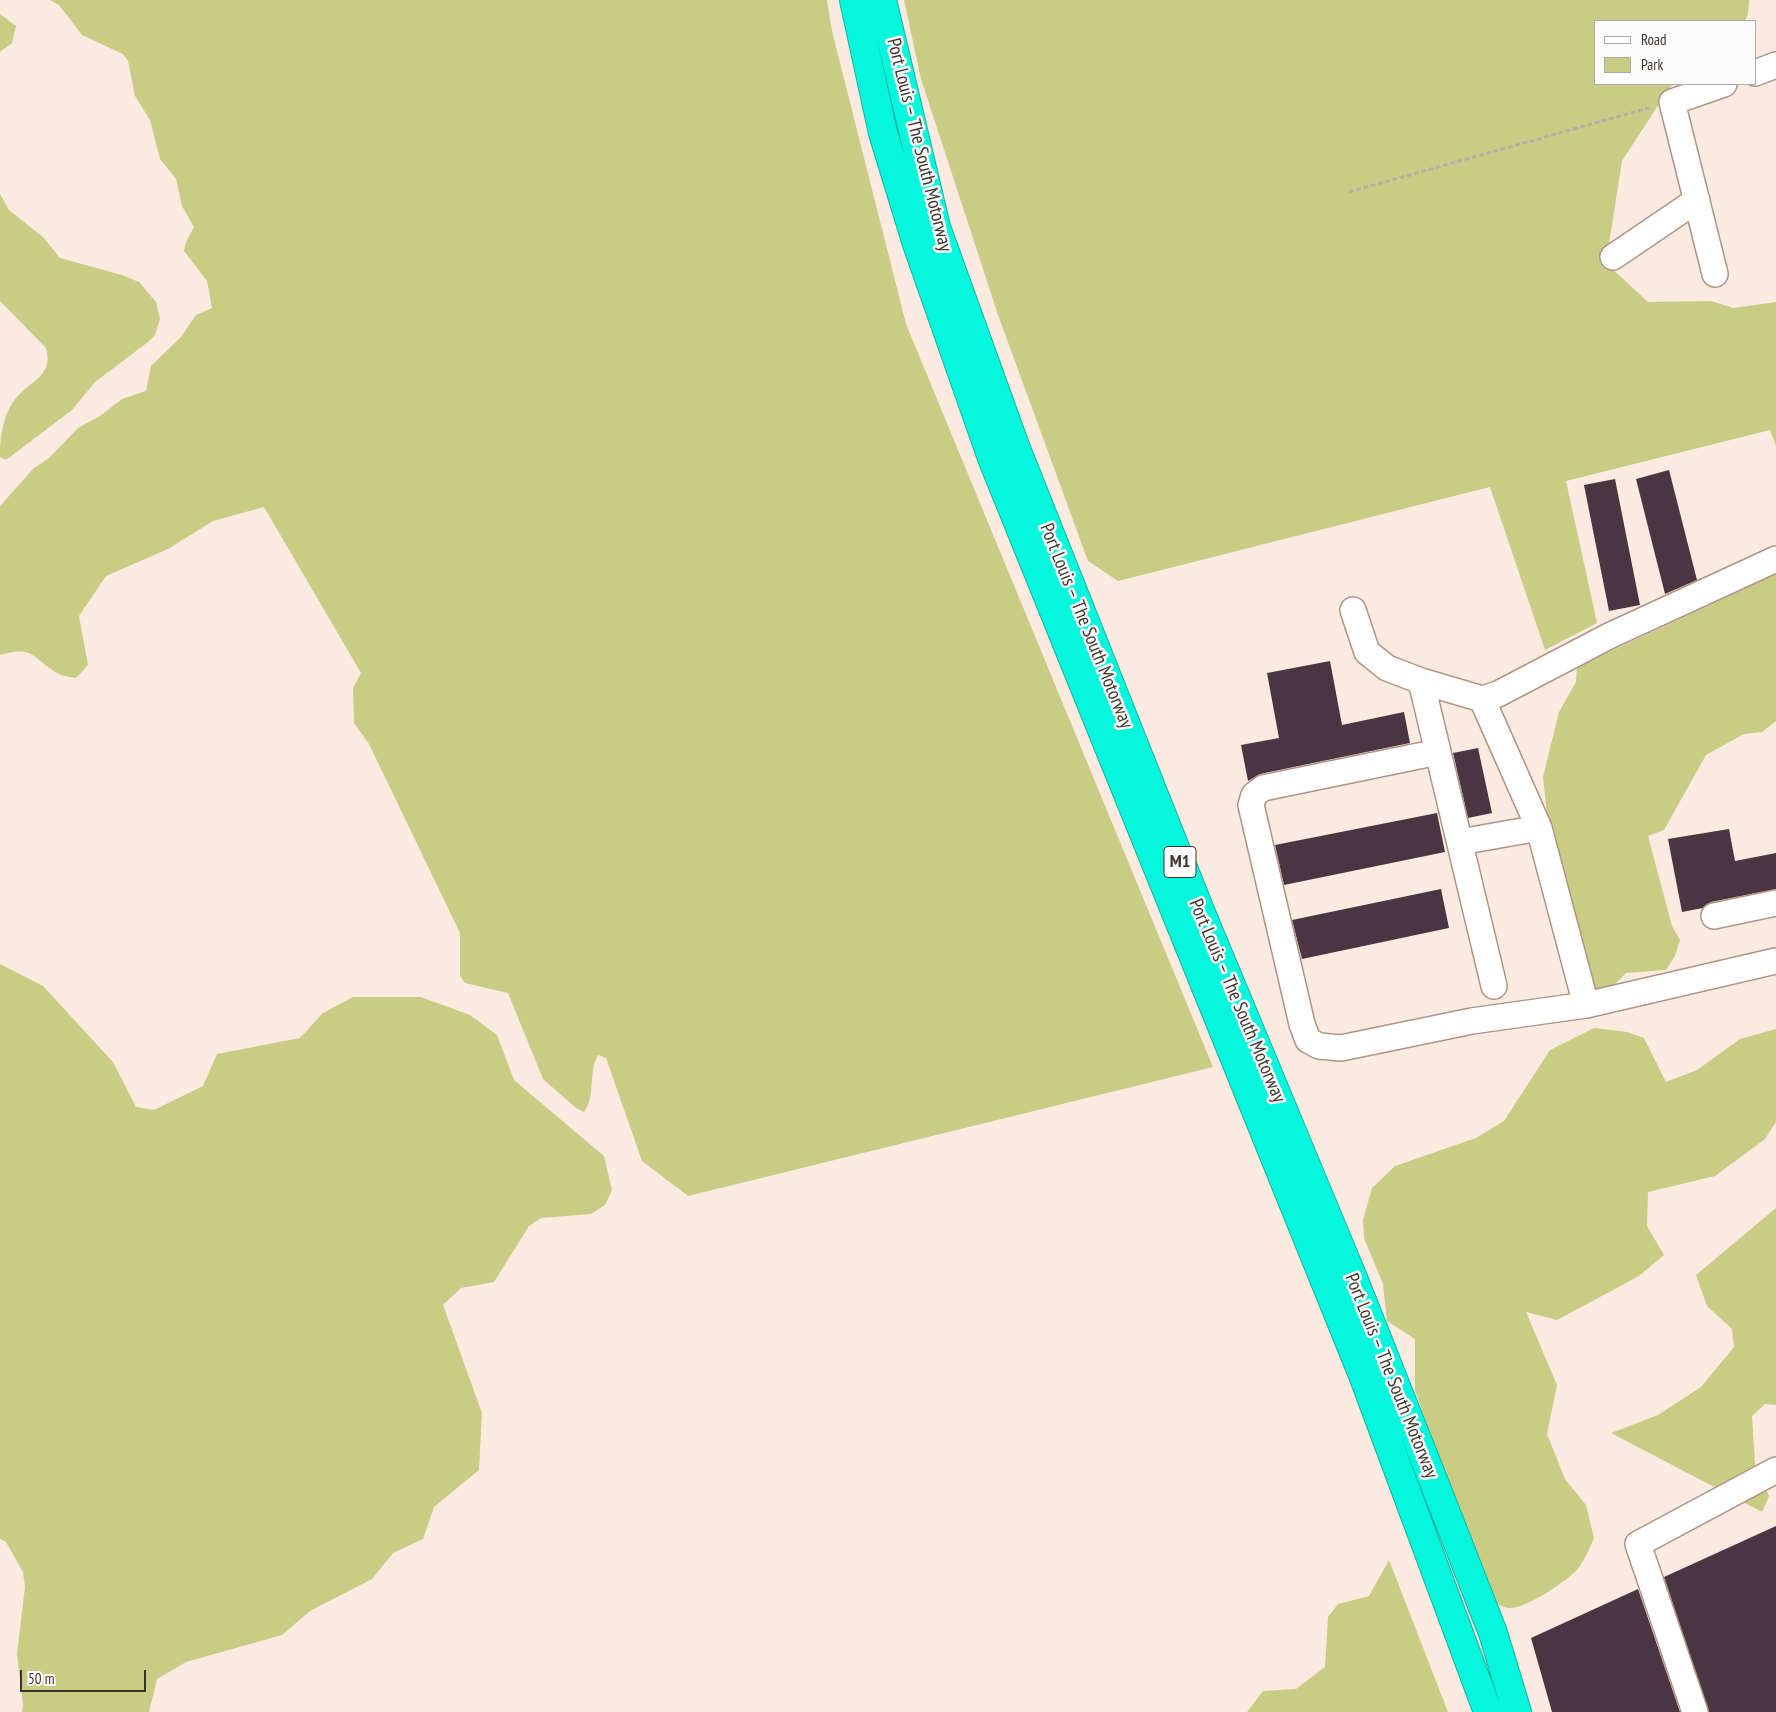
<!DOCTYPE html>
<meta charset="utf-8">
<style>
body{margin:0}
#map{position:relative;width:1776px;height:1712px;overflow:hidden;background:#fbeae0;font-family:"PT Sans Narrow",sans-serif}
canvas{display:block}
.legend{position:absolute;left:1594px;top:20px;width:162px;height:65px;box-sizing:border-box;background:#fbfbfb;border:1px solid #afaba8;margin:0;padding:6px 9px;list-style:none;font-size:15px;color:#3e332c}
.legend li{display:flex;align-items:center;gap:10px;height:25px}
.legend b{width:25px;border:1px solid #afaba8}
.scale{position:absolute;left:20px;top:1670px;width:126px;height:22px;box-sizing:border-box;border:2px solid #3e332c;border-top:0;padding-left:6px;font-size:15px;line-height:18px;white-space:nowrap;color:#3e332c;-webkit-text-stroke:4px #fbfbfb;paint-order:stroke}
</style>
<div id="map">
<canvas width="1776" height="1712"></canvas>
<ul class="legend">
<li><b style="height:6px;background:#fff"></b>Road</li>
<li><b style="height:14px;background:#c9cc85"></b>Park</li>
</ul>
<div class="scale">50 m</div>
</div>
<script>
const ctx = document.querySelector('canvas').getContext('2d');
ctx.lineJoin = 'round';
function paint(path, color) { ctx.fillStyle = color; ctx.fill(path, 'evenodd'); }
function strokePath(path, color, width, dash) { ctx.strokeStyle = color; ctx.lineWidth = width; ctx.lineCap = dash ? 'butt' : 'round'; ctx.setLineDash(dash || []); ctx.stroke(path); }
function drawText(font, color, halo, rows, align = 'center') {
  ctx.font = font + ' "PT Sans Narrow",sans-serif'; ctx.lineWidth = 5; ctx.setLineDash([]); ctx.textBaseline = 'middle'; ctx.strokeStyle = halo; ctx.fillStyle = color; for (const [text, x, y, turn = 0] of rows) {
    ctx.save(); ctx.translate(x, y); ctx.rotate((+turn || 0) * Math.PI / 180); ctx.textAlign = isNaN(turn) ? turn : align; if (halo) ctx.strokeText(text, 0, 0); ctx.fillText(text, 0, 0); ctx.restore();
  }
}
const green = new Path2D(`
 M50 0H827L832 31 906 324 1213 1067 688 1196 642 1161 606 1058 598 1055C588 1072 596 1096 584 1112L576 1108 543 1079 508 993 465 983 460 976V933L369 744 354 723 353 688 361 673 264 507 213 521 168 549 106 576 79 616 88 665 76 678C70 677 62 676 57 673 32 658 34 645 0 655V506L34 468 48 459 78 428 100 416 122 399 146 391 151 366 181 337 196 315 212 308 207 281 184 251 186 242 194 227 182 206 176 179 160 159 150 120 135 96 128 61 123 54 82 35 59 5Z
 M904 0H1749L1748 14 1745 21H1595V84H1674L1670 87 1622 161 1606 263 1648 302 1711 301 1733 308 1776 302V446L1770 430 1566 481 1597 623 1545 650 1490 487 1118 581 1088 561 998 315 921 79Z
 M0 14 16 26 12 43 0 52Z
 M0 194 9 210 43 237 60 258 122 275 139 282 156 302 160 319 155 335 148 342 95 382 72 410 6 460 0 457C0 437 3 413 17 397 31 380 54 376 46 348L0 301Z
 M1776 574V721L1762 732 1744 734 1706 755 1664 830 1648 836 1672 926 1680 940 1675 956 1666 970 1626 973 1603 996 1585 995 1554 880 1543 777 1559 712 1576 682 1577 667Z
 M0 964 43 986 113 1062 136 1107 154 1110 203 1086 217 1054 300 1038 323 1013 353 997H421L470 1015 497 1035 514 1080 604 1156 612 1190 605 1205 591 1214 541 1218 529 1226 494 1282 461 1288 443 1305 482 1413 479 1470 434 1507 423 1539 393 1553 372 1579 310 1611 282 1635 186 1662 157 1679 149 1712H22L23 1705 17 1654 25 1587 23 1572 6 1542 0 1539Z
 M1594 1028 1627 1032 1644 1038 1666 1082 1697 1070 1740 1039 1776 1029V1122L1765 1139 1715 1176 1648 1192 1647 1226 1664 1255 1639 1276 1557 1320 1526 1312 1557 1385 1547 1434 1565 1479 1586 1505 1594 1538C1590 1547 1586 1557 1580 1566 1571 1579 1525 1610 1508 1608 1496 1606 1488 1596 1482 1587L1415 1390V1339L1387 1321 1383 1284 1364 1238 1363 1220 1372 1188 1395 1166 1476 1138 1504 1121 1550 1050Z
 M1776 1208V1405L1765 1404 1752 1416 1755 1464 1769 1496 1762 1512 1611 1433 1658 1415 1701 1387 1734 1347 1732 1329 1707 1306 1696 1275Z
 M1389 1560 1448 1712H1247L1263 1691 1296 1689 1325 1667 1328 1617 1338 1604 1369 1596Z`);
const building = new Path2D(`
 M1669 470 1697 580 1665 594 1636 479Z
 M1615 479 1640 605 1609 611 1584 485Z
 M1330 661 1342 725 1404 712 1410 743 1260 774 1248 781 1241 745 1279 738 1267 673Z
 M1478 748 1492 813 1468 818 1453 753Z
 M1437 813 1445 852 1284 885 1275 845Z
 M1729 829 1735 861 1776 853V889L1711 902 1703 908 1682 912 1668 839Z
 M1441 889 1449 928 1302 959 1292 920Z
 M1776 1526V1712H1709L1664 1577Z
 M1638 1589 1680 1712H1552L1531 1638Z`);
const path = new Path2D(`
 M1349 192 1652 107`);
const minor = new Path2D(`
 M1755 73 1776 65
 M1613 257 1697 200
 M1715 274 1672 102 1724 84
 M1353 610 1367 652 1387 668 1421 681 1482 699 1498 694 1609 636 1776 559
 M1421 681 1494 986
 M1482 699 1539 828 1586 1005
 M1438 752 1263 788 1254 795 1251 805 1302 1024 1308 1040 1319 1046 1341 1048 1472 1021 1586 1005 1776 961
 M1460 842 1539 828
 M1714 916 1776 903
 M1695 1712 1638 1544 1776 1470`);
const highway = new Path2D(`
 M854 0 883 133 917 244 992 458 1363 1375 1488 1712
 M882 0 936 227 1015 446 1201 913 1355 1283 1439 1495 1493 1633 1517 1712`);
const shields = [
 [1180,862,32]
];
const shieldNames = [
 ["M1",1180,862]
];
const streetNames = [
 ["Port Louis – The South Motorway",919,145,76],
 ["Port Louis – The South Motorway",1086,626,68],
 ["Port Louis – The South Motorway",1237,1001,67],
 ["Port Louis – The South Motorway",1391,1376,68]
];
paint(green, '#c9cc85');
paint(building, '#4b3542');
strokePath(minor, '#af9485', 28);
strokePath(highway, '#18b29f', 30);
strokePath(path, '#bcada4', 3, [5, 2.5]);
strokePath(minor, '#fff', 25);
strokePath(highway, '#04f7dd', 28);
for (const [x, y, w] of shields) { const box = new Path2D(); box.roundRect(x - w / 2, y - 15.5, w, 31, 4); ctx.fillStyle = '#fbfbfb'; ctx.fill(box); strokePath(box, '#3e332c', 1); }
drawText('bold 18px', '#3e332c', null, shieldNames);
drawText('19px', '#3e332c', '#fbfbfb', streetNames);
</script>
